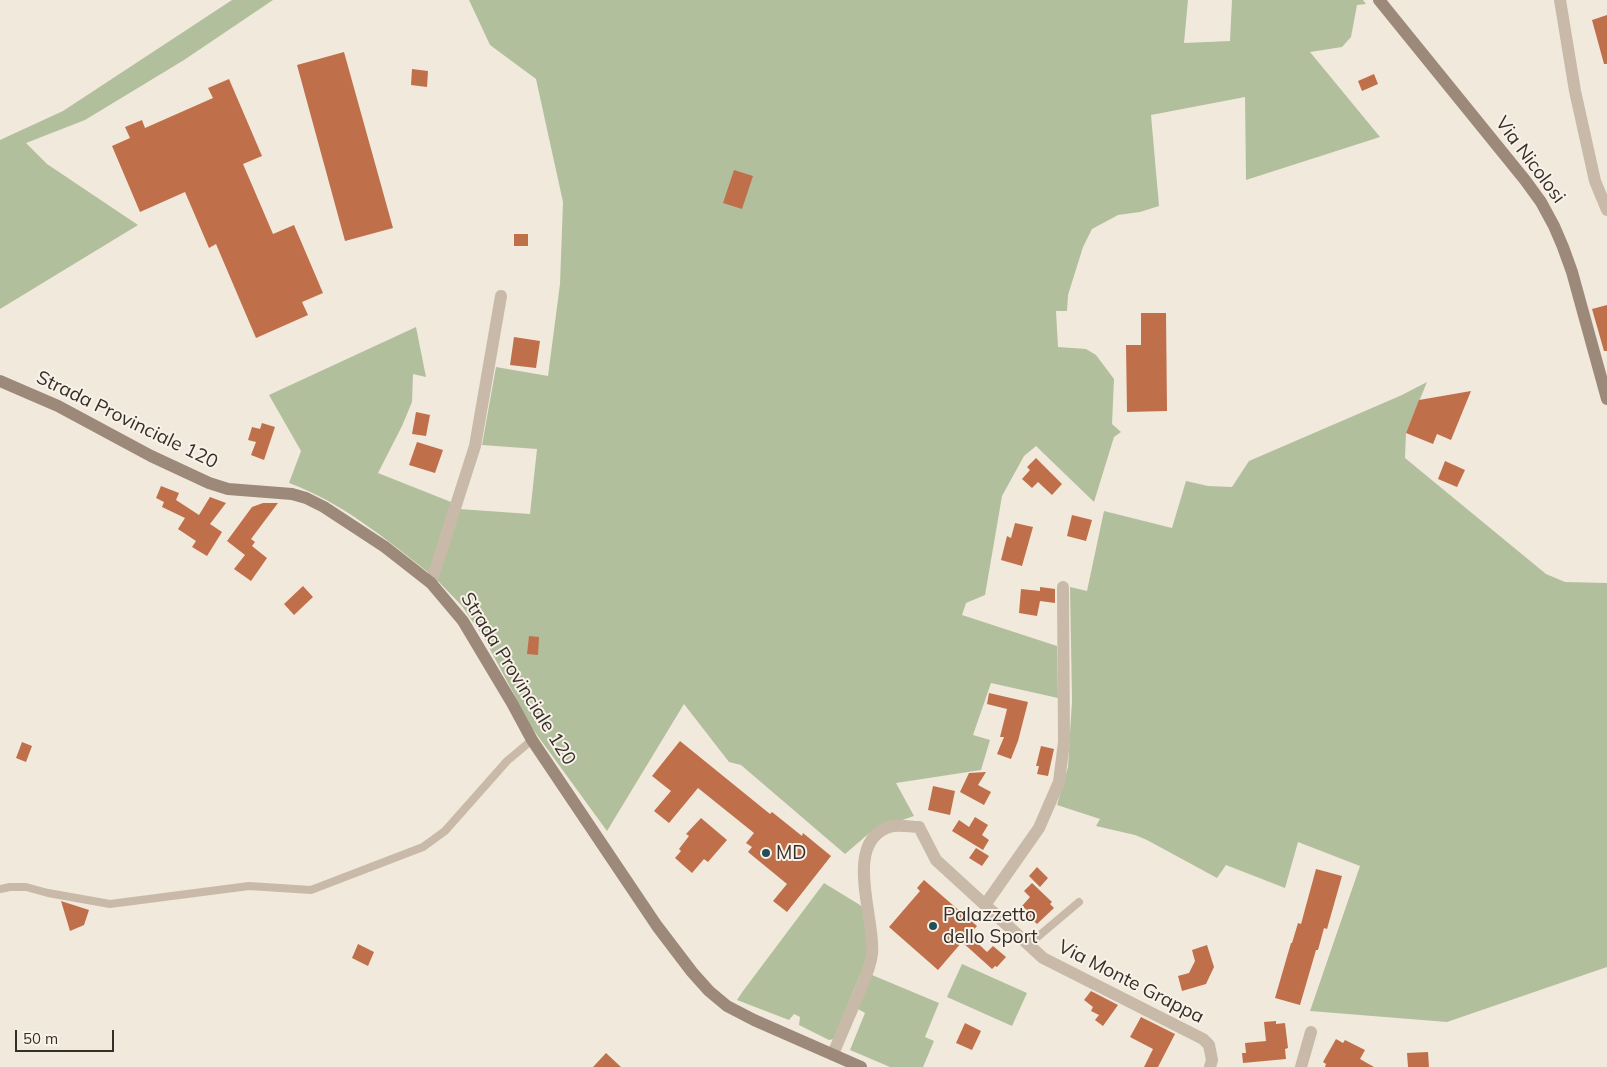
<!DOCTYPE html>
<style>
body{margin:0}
#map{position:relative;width:1607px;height:1067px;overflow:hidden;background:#f1e9dc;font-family:Mulish,sans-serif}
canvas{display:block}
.scale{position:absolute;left:15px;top:1030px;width:99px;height:22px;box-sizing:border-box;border:2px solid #362e28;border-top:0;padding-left:6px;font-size:15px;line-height:18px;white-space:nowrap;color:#362e28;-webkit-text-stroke:4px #f9f2e9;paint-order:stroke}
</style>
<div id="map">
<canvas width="1607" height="1067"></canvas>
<div class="scale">50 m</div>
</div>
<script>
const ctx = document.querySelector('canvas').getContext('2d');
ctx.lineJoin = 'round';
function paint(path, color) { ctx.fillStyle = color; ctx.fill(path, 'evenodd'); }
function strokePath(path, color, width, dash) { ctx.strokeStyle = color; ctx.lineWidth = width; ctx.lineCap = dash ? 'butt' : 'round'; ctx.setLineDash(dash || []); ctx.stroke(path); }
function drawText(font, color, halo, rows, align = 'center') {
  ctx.font = font + ' Mulish,sans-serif'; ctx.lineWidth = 4; ctx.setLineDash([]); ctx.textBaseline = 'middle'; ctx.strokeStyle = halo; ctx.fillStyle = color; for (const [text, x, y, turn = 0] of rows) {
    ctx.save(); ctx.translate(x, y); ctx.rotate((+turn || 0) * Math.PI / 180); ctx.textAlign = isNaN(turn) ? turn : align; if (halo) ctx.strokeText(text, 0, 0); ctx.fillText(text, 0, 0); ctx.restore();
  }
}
const green = new Path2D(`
 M232 0H273L184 60 85 120 26 143 47 164 138 225 0 309V140L63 111Z
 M469 0H1188L1184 43 1230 41 1232 0H1363L1366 4 1357 5 1351 37 1342 47 1310 52 1380 137 1246 180 1245 97 1151 115 1159 206 1140 212 1118 215 1092 229 1083 247 1068 295 1067 311H1056L1058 347 1086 349 1096 355 1114 379 1112 424 1121 432 1114 437 1094 502 1036 446 1024 456 1002 496 985 595 966 603 962 615 1057 646 1058 698 991 683 973 735 990 740 981 770 896 783 914 816 873 830 845 854 741 765 729 762 684 704 607 831 532 728 484 638 462 606 437 580 459 509 530 514 537 449 482 445 496 367 548 376 560 284 563 202 536 79 490 45Z
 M416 327 426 377 413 374 412 402 402 426 378 473 451 502 429 573C386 539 341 502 289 483L301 451 269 395Z
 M1427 382 1406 433 1405 458 1546 574 1565 582 1607 583V967L1447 1022 1310 1011 1360 866 1298 842 1285 888 1226 865 1217 878 1147 840 1135 835 1096 826 1100 819 1057 805 1068 767 1072 701 1070 587 1087 591 1104 511 1172 528 1186 481 1208 486 1232 487 1249 461 1402 395Z
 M824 883 860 905 863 909 867 944V958L834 1039 829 1040 799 1025 800 1017 794 1014 789 1020 737 1000 743 991Z
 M962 964 1027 993 1012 1026 947 997Z
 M872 975 939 1003 925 1037 934 1041 923 1067H890L850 1050 865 1013 858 1009Z`);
const building = new Path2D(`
 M1607 15V64H1604L1592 20Z
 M344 52 393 228 345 241 297 65Z
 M412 69 428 71 427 87 411 85Z
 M1374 74 1378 84 1362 91 1358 81Z
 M229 79 262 156 243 164 273 234 294 225 323 293 302 302 308 315 256 338 216 244 209 248 185 192 140 212 112 146 130 138 125 127 142 120 145 128 213 98 208 88Z
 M734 170 753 176 742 209 723 203Z
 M514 234H528V246H514Z
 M1607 305V351H1604L1592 309Z
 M1141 313H1166L1167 411 1127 412 1126 345H1141Z
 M514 337 540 341 536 368 510 365Z
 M1471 391 1451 440 1437 434 1433 444 1406 433 1419 400Z
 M416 412 430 415 426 436 412 434Z
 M262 423 275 427 264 460 251 455 256 442 248 440 252 427 260 429Z
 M417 442 443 450 435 473 409 465Z
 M1036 458 1062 484 1052 495 1038 482 1032 488 1022 479 1030 470 1027 467Z
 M1445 461 1465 470 1457 487 1438 479Z
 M161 486 179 493 176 500 199 515 210 497 226 503 210 524 222 532 207 556 192 547 196 541 178 529 185 518 162 507 164 502 156 498Z
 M263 503H278L251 539 255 542 252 546 267 558 251 581 234 569 245 555 227 541 252 507Z
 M1072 515 1092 520 1086 541 1067 536Z
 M1015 523 1033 527 1022 566 1001 560 1007 536 1011 538Z
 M303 586 313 597 294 615 284 604Z
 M1040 587 1055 589V603L1040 601 1037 616 1019 613 1021 589 1040 591Z
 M529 636 539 637 538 655 527 654Z
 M989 693 1028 702 1018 741 1011 759 997 754 1004 737H1000L1007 709 987 704Z
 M680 741 770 814 772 812 802 836 803 833 831 856 787 912 773 901 787 884 748 852 752 847 746 843 754 833 698 788 669 823 654 811 671 791 652 776Z
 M22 742 32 746 26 762 16 758Z
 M1041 746 1054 749 1048 776 1037 774 1039 766H1036Z
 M986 772 978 785 991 792 984 805 960 792 969 773Z
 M933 786 955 791 950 815 928 810Z
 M975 817 988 825 982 835 989 840 983 850 952 831 959 820 969 827Z
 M701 818 727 840 708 862 704 859 692 873 675 858 681 851 679 849 689 836 686 834Z
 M976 848 989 856 982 866 969 858Z
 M1037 867 1048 878 1040 887 1029 876Z
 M1316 869 1342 876 1327 929 1324 928 1318 950H1316L1300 1005 1275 998 1291 943H1292L1298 923 1301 924Z
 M924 880 977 926 969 935 987 952 993 946 1006 957 997 967 995 966 992 969 962 942 938 970 889 927 920 891 917 888Z
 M1032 883 1052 902 1050 904 1054 908 1037 924 1026 913 1028 911 1022 906 1030 897 1024 891Z
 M61 901 89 910 84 925 70 931Z
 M358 944 374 952 368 966 352 958Z
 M1207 945 1214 967 1206 984 1182 991 1178 976 1189 973 1195 961 1192 950Z
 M1091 991 1118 1005 1103 1026 1095 1020 1099 1015 1091 1011 1093 1007 1084 1000Z
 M1141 1017 1175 1034 1158 1067H1144L1153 1049 1130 1037Z
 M1276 1021V1024L1285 1023 1288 1048 1285 1049 1286 1059 1243 1063 1242 1053H1246L1245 1043 1266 1041 1264 1022Z
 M965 1023 981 1031 972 1050 956 1043Z
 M1336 1039 1343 1043 1345 1040 1365 1050 1360 1059 1374 1067H1325L1326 1064 1323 1062Z
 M1428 1052 1429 1067H1408L1407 1053Z
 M606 1053 621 1067H593Z`);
const lane = new Path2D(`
 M0 889 10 887H26L48 893 110 904 249 886 311 890 423 847 445 831 507 761 532 740
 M1028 945 1079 902`);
const street = new Path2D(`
 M1560 0 1575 91 1595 181 1607 210
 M431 583 475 446 501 296
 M985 905 1039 828 1059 782 1064 742 1063 587
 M833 1054C841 1035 849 1016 857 998 863 983 870 970 872 954 876 920 842 843 889 827 898 824 910 827 919 827L936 860 1043 958 1203 1039 1209 1045 1212 1060 1210 1067
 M1301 1067 1311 1032`);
const secondary = new Path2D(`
 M1379 0 1525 180 1541 202 1554 226 1563 247 1572 272 1607 399
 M0 381 58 406 151 456 209 483 228 489 292 494 306 498 324 507 385 547 431 583 463 621 512 703 532 740 657 926 692 972 709 991 727 1006 754 1020 861 1067`);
const markers = [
 [766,853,5,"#204f55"],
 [933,926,5,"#204f55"]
];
const streetNames = [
 ["Via Nicolosi",1530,160,53],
 ["Strada Provinciale 120",127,420,26],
 ["Strada Provinciale 120",518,679,58],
 ["Via Monte Grappa",1131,982,27]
];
const poiNames = [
 ["MD",776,853],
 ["Palazzetto",943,915],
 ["dello Sport",943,937]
];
paint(green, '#b2bf9d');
paint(building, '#c06f4b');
strokePath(lane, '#c8b9a9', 8);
strokePath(street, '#c8b9a9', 12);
strokePath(secondary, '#9c897a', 12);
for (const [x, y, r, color] of markers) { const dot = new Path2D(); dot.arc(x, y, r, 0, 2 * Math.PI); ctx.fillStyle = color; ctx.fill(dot); strokePath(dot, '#f9f2e9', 2); }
drawText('19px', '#362e28', '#f9f2e9', streetNames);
drawText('19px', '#362e28', '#f9f2e9', poiNames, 'left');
</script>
